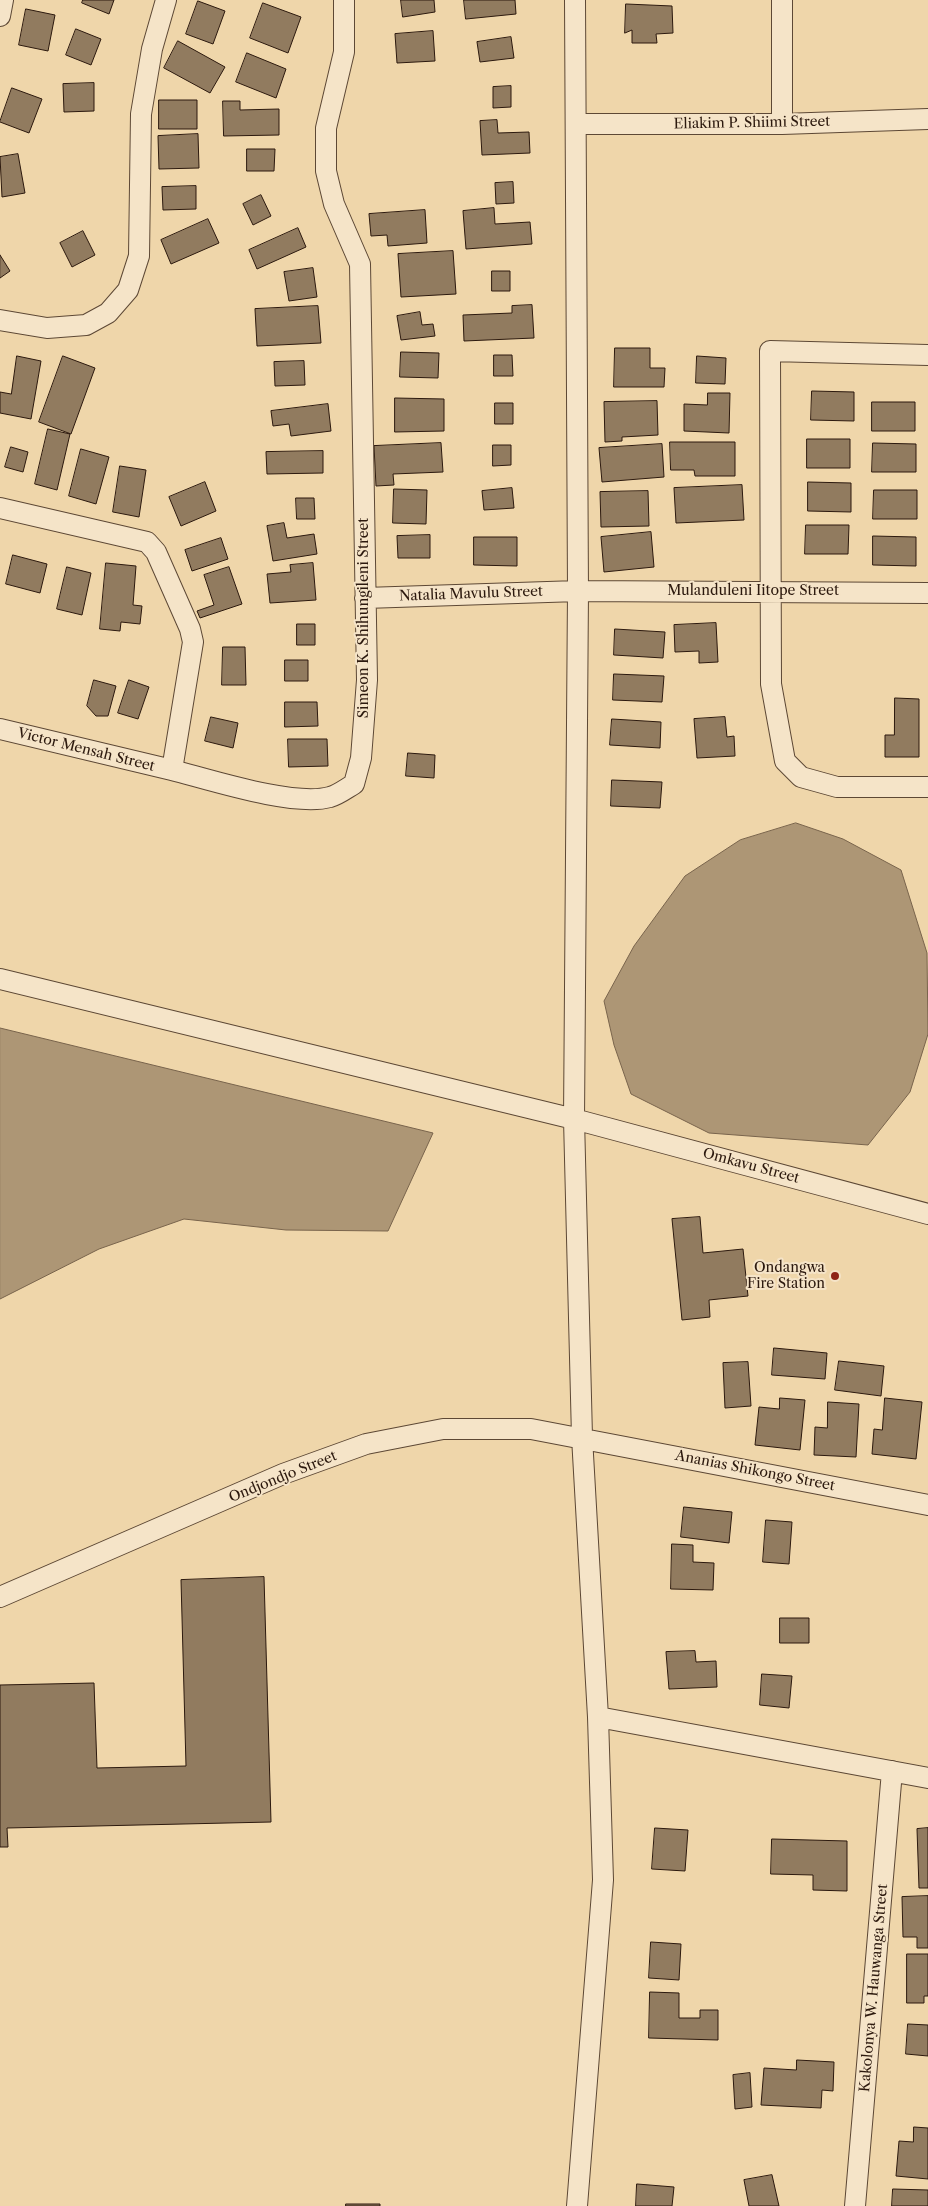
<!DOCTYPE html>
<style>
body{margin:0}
canvas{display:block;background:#efd6aa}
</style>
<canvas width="928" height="2206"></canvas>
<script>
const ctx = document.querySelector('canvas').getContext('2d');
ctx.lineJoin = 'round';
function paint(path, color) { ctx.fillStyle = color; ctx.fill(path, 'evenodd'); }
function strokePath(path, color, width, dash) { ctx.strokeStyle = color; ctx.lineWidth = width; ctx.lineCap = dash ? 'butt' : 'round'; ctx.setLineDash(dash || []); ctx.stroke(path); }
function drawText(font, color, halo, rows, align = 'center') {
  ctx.font = font + ' "Libre Caslon Text",serif'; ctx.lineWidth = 4; ctx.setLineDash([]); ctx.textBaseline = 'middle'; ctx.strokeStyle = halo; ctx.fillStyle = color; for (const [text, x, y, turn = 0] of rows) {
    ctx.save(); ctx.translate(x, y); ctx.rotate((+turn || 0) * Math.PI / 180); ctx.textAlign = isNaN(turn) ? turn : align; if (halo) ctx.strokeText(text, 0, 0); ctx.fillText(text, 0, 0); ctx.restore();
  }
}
const water = new Path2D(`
 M796 823 843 839 901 870 927 953 928 1034 910 1092 868 1145 709 1133 631 1094 614 1045 604 1001 634 946 685 876 740 840Z
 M0 1028 433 1133 388 1231 286 1230 184 1219 99 1249 0 1299Z`);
const building = new Path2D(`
 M83 0H114L109 14 82 3Z
 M401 0H434L435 12 403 17Z
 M464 0H515L516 14 466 19Z
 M198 1 225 11 213 44 186 34Z
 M263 3 301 17 288 53 250 38Z
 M626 4 672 6 673 33 656 34 657 43H632V30L625 33Z
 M26 9 55 15 48 51 19 45Z
 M76 29 101 39 91 65 66 55Z
 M433 31 435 61 397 63 395 34Z
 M511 37 514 58 480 62 477 42Z
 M178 41 225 67 210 93 164 68Z
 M247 53 286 69 276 98 236 82Z
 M94 83V111L64 112 63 84Z
 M511 86V107L493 108V87Z
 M12 88 42 99 29 133 0 122Z
 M159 100H197V129H159Z
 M223 101H240V110L279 109V135L224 136Z
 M497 120 498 133 529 132 530 153 482 155 480 121Z
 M198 134 199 168 159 169 158 136Z
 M247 149H275L274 171H247Z
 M18 154 25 193 2 197 0 157Z
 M513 182 514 203 496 204 495 183Z
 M196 186V209L163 210 162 187Z
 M261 195 271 216 253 225 243 204Z
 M494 208 495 224 530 222 532 244 466 249 463 211Z
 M425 210 427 243 388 246 387 235 371 236 369 214Z
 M208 219 219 243 171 264 161 240Z
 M298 228 306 247 257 269 249 250Z
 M83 231 95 255 72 267 60 243Z
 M453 251 456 294 401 297 398 254Z
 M0 255 10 271 0 278Z
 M313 268 317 297 289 301 284 272Z
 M492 271H510V291H492Z
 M532 305 534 338 464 341 463 315 512 313V306Z
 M318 306 321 343 257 346 255 309Z
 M420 312 422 325 433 324 435 336 401 340 397 316Z
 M615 348H650V368H665L664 387H614Z
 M401 352 439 353 438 378 400 377Z
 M494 355H512L513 376H494Z
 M17 356 41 361 31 419 0 413V392L11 394Z
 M63 356 95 368 71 434 39 422Z
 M697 356 726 358 725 384 696 383Z
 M304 361 305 385 275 386 274 362Z
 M812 391 854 392V421L811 420Z
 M708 393H730L729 433 684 431V404L707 405Z
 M395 398 444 399V431L395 432Z
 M657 401 658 435 622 437V441L605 442 604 402Z
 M872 402H915V431H872Z
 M495 403H513V424H495Z
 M328 404 331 431 291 436 289 424 273 426 271 411Z
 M48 429 70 434 57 490 35 484Z
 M807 439H850V468H807Z
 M670 442H735V476H695L694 470H671Z
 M441 443 443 472 393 474 394 485 376 486 374 446Z
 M873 443 916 444V472H872Z
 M662 444 664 477 602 482 599 448Z
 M493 445H511V465L493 466Z
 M11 447 28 452 23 472 5 467Z
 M81 449 109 457 96 504 69 496Z
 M323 451V473L267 474 266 452Z
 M120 466 146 470 139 517 113 512Z
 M205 482 216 511 181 526 169 497Z
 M808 482 851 483V512L808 511Z
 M742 485 744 520 676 523 674 488Z
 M512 488 514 508 484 510 482 491Z
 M394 489 427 490 426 524 393 523Z
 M874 490H917V519H873Z
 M648 491 649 526 601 527 600 492Z
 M296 498H314L315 519H297Z
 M284 523 287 538 314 534 317 554 273 561 267 526Z
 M806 525H849L848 554H805Z
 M651 532 654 567 604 572 601 537Z
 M430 535V558H398L397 536Z
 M873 536 916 537V566L873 565Z
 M474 537H517V566L474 565Z
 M221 538 228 559 192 571 185 550Z
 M13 555 47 564 40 593 6 584Z
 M106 563 136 566 133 605 142 606 140 624 121 622 120 631 100 629Z
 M313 563 316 600 270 603 267 574 291 572 290 565Z
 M67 567 91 573 82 615 57 609Z
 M229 567 242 604 200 618 197 611 214 605 204 575Z
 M716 623 718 662 699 663V651L675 652 674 625Z
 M297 624H315V645H297Z
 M615 629 665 632 663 658 614 655Z
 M223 647H245L246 685H222Z
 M285 660H308V681H285Z
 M614 674 664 676 662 702 613 700Z
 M94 680 116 686 108 716H96L87 706Z
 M129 680 149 687 138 719 118 713Z
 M895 698 919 699V757H885V735H894Z
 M285 702H317L318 726 285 727Z
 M211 717 238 723 233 748 205 741Z
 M725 717 727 737 734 736 735 756 697 758 694 719Z
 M612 719 661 722 660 748 610 745Z
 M288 739H327L328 766 289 767Z
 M408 753 435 755 434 778 406 776Z
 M612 780 662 782 660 808 611 806Z
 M700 1217 703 1253 743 1249 748 1296 709 1300 710 1317 682 1320 672 1219Z
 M774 1348 827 1353 825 1379 772 1375Z
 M839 1361 884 1366 881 1396 835 1390Z
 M748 1362 751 1406 725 1408 723 1363Z
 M780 1398 805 1400 800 1450 755 1445 759 1407 779 1409Z
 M885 1398 922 1402 916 1459 872 1454 874 1429 882 1430Z
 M828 1402 859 1404 856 1457 814 1455 815 1427 827 1428Z
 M684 1507 732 1512 729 1543 681 1537Z
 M766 1520 792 1522 789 1564 763 1562Z
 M672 1544 693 1545V1562L714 1563 713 1590 671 1589Z
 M264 1577 271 1822 7 1828 8 1847H0V1685L94 1683 97 1768 186 1766 181 1580Z
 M780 1618H809V1643H780Z
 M695 1651 696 1662 716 1661 717 1687 669 1689 666 1652Z
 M762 1674 792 1676 789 1708 760 1705Z
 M655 1828 688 1830 685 1871 652 1869Z
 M928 1828V1888H919L917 1829Z
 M772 1839 847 1841V1891L813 1890V1875L771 1874Z
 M928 1896V1948H917V1937H903L902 1897Z
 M651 1942 681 1944 679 1980 649 1978Z
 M907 1954H928V1996H924V2003H907Z
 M650 1992 679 1993V2018H700V2010H718V2040L649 2038Z
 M908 2024 928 2025V2056L906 2054Z
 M797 2060 834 2062 833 2091 822 2090 821 2108 761 2105 764 2068 796 2070Z
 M750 2073 752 2107 735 2109 733 2075Z
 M914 2127 928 2128V2179L896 2176 899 2141 913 2142Z
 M772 2175 779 2206H749L744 2180Z
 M637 2184 674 2187 672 2206H636Z
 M893 2189 928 2190V2206H892Z
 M346 2204H380V2206H346Z`);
const minor = new Path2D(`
 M575 0 578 591 574 1119 582 1437 598 1717 603 1880 577 2206
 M0 16 3 0
 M576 124H782L928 119
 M782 124V0
 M0 320 47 328 86 325 108 313 128 290 139 256 141 114 152 49 166 0
 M928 355 770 351 771 684 785 761 801 777 837 787H928
 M0 508 147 542 156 552 190 629 193 642 172 770C211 780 294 807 330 797 338 795 347 788 354 784L361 758 367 680 360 264 334 204 326 171V128L344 52V0
 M365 598 578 591 928 593
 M0 729 172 770
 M0 979 574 1119 928 1214
 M0 1597 283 1474 366 1444 443 1429H531L928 1505
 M598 1717 928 1778
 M855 2206 892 1771`);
const markers = [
 [835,1276,5,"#8f2418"]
];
const streetNames = [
 ["Eliakim P. Shiimi Street",752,123,-1],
 ["Mulanduleni Iitope Street",753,591],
 ["Natalia Mavulu Street",471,594,-2],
 ["Simeon K. Shihungileni Street",364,618,-90],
 ["Victor Mensah Street",86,750,14],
 ["Omkavu Street",751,1166,15],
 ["Ananias Shikongo Street",755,1471,11],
 ["Ondjondjo Street",283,1477,-22],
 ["Kakolonya W. Hauwanga Street",874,1988,-85]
];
const poiNames = [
 ["Ondangwa",825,1268],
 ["Fire Station",825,1284]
];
paint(water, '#ad9675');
strokePath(water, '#79644c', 1);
paint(building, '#917b5f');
strokePath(building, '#2c190e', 1);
strokePath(minor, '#5d4835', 22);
strokePath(minor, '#f5e4c8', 20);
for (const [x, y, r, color] of markers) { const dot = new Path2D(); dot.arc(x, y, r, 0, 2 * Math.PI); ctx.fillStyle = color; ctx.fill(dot); strokePath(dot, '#f5e4c8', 2); }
drawText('14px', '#2c190e', '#f5e4c8', streetNames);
drawText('14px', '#2c190e', '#f5e4c8', poiNames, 'right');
</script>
